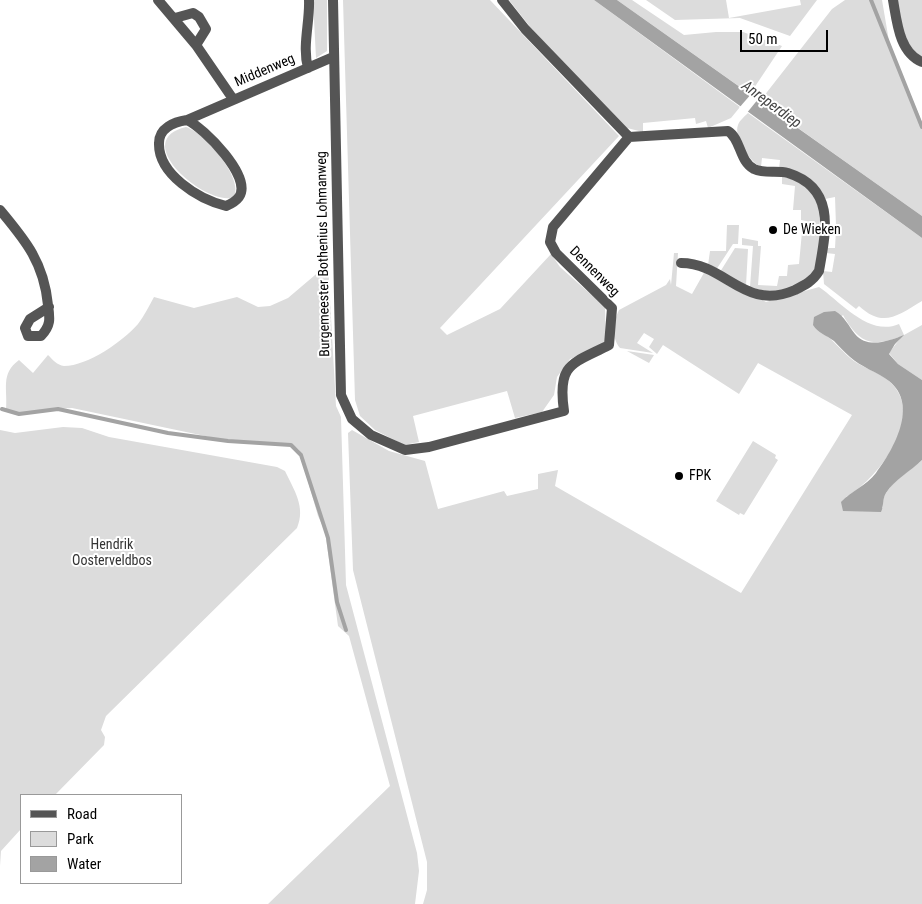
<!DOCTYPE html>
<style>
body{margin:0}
#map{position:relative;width:922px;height:904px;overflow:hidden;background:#fff;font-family:"Roboto Condensed",sans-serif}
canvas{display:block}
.legend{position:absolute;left:20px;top:794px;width:162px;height:90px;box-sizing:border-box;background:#fff;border:1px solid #999;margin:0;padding:6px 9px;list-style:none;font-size:15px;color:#000}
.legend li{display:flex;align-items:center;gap:10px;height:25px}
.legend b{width:25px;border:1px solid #999}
.scale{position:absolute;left:740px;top:30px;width:88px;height:22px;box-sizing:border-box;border:2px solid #000;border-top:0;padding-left:6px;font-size:15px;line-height:18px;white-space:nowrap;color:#000;-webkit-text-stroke:4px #fff;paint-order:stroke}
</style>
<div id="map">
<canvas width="922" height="904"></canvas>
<ul class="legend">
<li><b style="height:6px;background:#555"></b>Road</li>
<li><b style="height:14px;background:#dcdcdc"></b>Park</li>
<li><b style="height:14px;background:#a3a3a3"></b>Water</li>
</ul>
<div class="scale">50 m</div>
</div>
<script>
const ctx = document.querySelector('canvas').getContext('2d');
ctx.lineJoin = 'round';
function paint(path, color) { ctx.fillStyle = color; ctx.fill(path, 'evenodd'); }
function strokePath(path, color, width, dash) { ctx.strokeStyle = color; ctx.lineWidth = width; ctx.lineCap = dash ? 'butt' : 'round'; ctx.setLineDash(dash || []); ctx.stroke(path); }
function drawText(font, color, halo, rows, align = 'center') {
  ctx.font = font + ' "Roboto Condensed",sans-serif'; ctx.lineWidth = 4; ctx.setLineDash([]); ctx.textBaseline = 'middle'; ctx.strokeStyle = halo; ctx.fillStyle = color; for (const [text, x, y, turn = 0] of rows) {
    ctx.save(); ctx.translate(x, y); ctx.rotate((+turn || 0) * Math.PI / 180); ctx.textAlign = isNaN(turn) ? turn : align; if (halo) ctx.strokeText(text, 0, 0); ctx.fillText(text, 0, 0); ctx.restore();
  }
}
const green = new Path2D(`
 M313 0H327V51L316 58Z
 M343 0H490L619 136 440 328 447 335 500 309 551 254 560 267 605 307 606 345 570 359 557 377 554 395 542 412 515 418 507 391 413 416 419 442 404 445 375 430 360 416 355 400Z
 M509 0H594L740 107 731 118 708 128 706 121 696 124 695 118 643 123V132L623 127 531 28Z
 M617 0H632L684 35 716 32H743L782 46 750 94Z
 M646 0H726L729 18 801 5 800 0H817L790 36 740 18 675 20Z
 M845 0H882L890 47 922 122V216L760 101 832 9Z
 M896 0H922V57C903 44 901 21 896 0Z
 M748 113 922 238V301C897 316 883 328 859 306L856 309 824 284 823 271 832 272 835 254 826 253V248H835L836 230H827V226H836L835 197 825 199C819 178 798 175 779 169L780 160 762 158 761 167C751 163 733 137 738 125 739 121 745 116 748 113Z
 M186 127C204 132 244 178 234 197 209 208 127 141 186 127Z
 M782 176 804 183 819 203V249L815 269 811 276 791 288 773 293 750 287 753 246 742 245V238L758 241V246H761L758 285 777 286 779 276H787L788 265 799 264 802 232 805 231 806 221 801 220V210H793L795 186 782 184Z
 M727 225H739L738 244H733L716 270 708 265 710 251H726Z
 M735 248 748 249 746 285 720 272Z
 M674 253H678L676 286 692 294 705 271 766 302 819 287C841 302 869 337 899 324L904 335 922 325V380L898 364 889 353 902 336C871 348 859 343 843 315L823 333C833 340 840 349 849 357 863 370 888 373 898 392 918 427 875 481 846 497L883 508C880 487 908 473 922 460V904H423L427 890V862L353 570 348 433 352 430 389 451 425 461 438 509 504 491 507 496 538 489V474L558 470 555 486 741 593 852 415 758 363 739 394 663 345 657 354 649 347 654 339 644 333 637 343 653 353 620 348C611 337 613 322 619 310L666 285 670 279 671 285Z
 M328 264 336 406 341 417 346 585 417 853 419 871 415 904H268L390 786 349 636 338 626 325 531 318 516 299 450 293 445 224 440 72 408C49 408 28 418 6 410 8 389 0 374 19 360L33 373 48 355C53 360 57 365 64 366 88 366 123 341 138 324 144 316 149 306 154 297L194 308 237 297 258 307 270 306 288 298Z
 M627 351 654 355 649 363Z
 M63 427 82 428 109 437 277 467 285 471C294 490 306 507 297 528L106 716 101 730 105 737 104 745 55 795H21V829L1 851 0 866V430L15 433Z
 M753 441 776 455 775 458 778 460 744 515 740 513 739 515 716 501Z`);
const water = new Path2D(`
 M594 0H617L922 216V238Z
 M835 311C845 317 848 325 855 334 867 349 889 341 904 335L895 344 889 354 898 364 922 380V460C911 471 894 480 886 493 882 500 884 506 881 512L843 511 841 502C851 491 866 486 876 473 894 449 919 405 889 381 877 372 861 367 850 357 844 352 839 346 834 341 826 335 818 333 813 325L814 317 824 312Z`);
const pier = new Path2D(`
 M752 93 759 98 746 114 739 108Z`);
const stream = new Path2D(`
 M871 0 922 127
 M2 409 19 414 58 409 168 433 228 441 291 445 301 455 328 538 337 602 346 630`);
const street = new Path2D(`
 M158 0 196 45 233 99
 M333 0 341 395 352 419 371 435 405 450 429 447 564 411C557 363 572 364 609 345L612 308 556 253 550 242 553 227 629 137 728 131C741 139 739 161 754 169 765 174 777 170 788 173 836 188 826 231 819 271 813 281 805 285 795 290 744 312 726 263 681 263
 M502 0 525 29 629 137
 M893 0C897 22 899 52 922 62
 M175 18 193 13 199 17 206 29 196 45
 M308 68C302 46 310 22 309 0
 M187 120C204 128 253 177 239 197 236 201 231 204 226 206 198 199 158 174 159 143 159 128 174 122 187 120Z
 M187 120 333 57
 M0 210C26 241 44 263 48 305 50 319 51 325 41 336H28L25 328 30 319 49 307`);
const markers = [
 [773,230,5,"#000"],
 [679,476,5,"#000"]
];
const streetNames = [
 ["Middenweg",265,71,-23],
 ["Burgemeester Bothenius Lohmanweg",324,254,-91],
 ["Dennenweg",594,272,45]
];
const poiNames = [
 ["De Wieken",783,230],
 ["FPK",689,476]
];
const parkNames = [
 ["Hendrik",112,545],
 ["Oosterveldbos",112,561]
];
const waterNames = [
 ["Anreperdiep",771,105,36]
];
paint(green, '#dcdcdc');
paint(water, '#a3a3a3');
paint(pier, '#fff');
strokePath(stream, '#a3a3a3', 4);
strokePath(street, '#555', 10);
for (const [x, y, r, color] of markers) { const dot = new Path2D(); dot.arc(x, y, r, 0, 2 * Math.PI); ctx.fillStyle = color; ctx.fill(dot); strokePath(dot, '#fff', 2); }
drawText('14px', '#000', '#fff', streetNames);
drawText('14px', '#000', '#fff', poiNames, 'left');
drawText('14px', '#333', '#fff', parkNames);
drawText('italic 15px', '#444', '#fff', waterNames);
</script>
